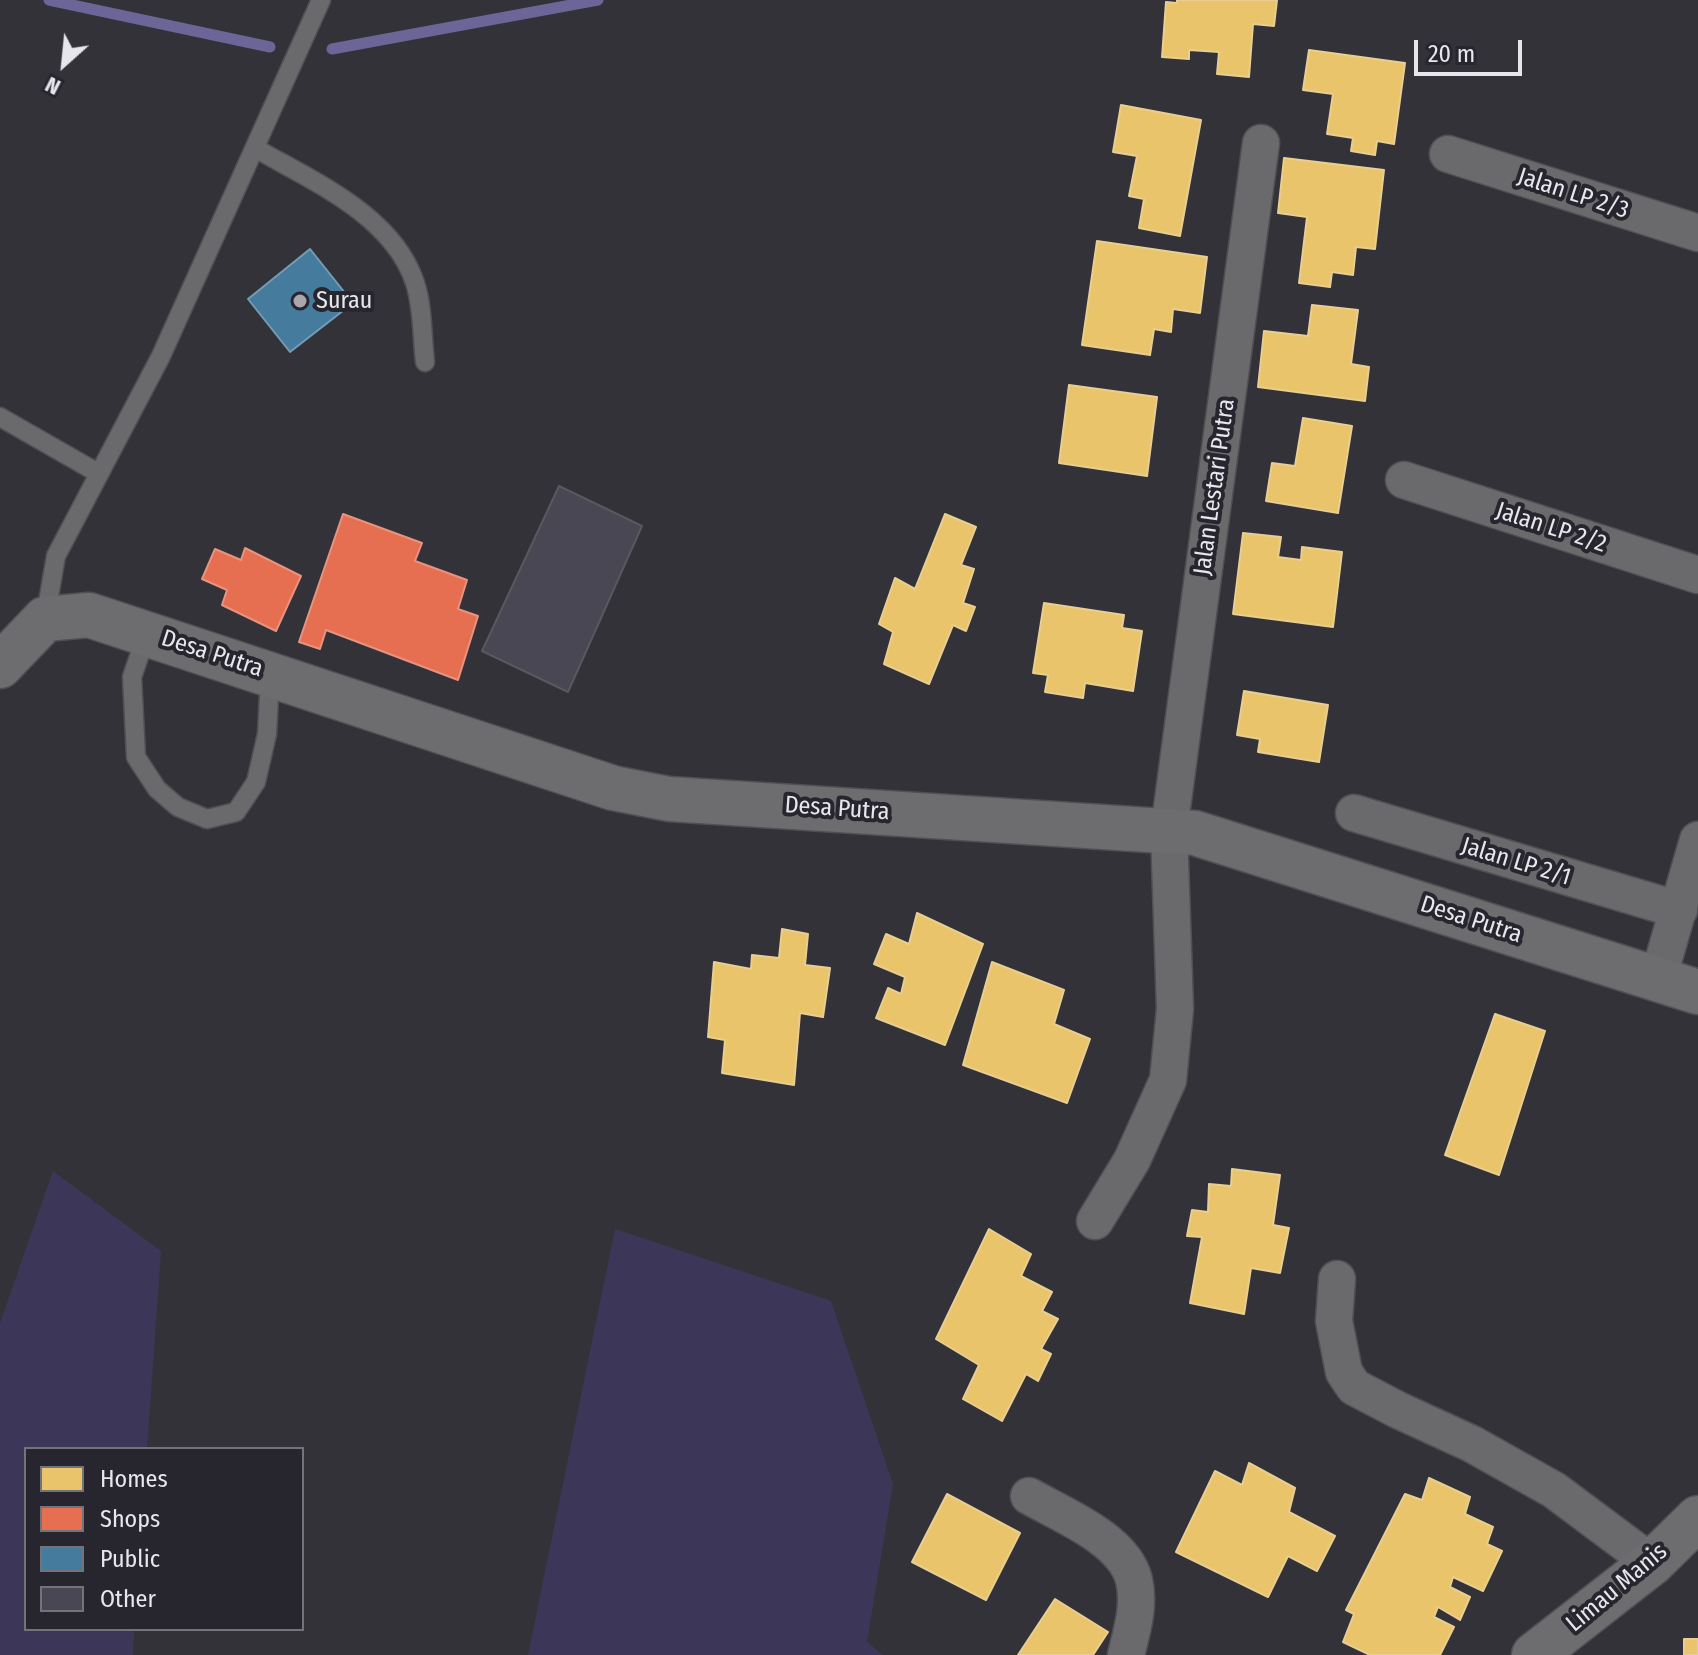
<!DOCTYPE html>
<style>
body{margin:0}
#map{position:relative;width:1698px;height:1655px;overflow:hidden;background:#333238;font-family:"Fira Sans Condensed",sans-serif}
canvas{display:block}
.legend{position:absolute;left:24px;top:1447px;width:280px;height:184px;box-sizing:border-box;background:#27262f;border:2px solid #73737b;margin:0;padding:10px 14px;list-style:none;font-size:24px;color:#e6e6ec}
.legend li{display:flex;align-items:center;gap:16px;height:40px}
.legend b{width:40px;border:2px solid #73737b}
.north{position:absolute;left:24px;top:24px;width:80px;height:80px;-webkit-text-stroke:6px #27262f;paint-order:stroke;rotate:207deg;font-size:22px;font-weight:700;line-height:32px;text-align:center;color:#e6e6ec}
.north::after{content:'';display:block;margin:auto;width:28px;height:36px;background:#e6e6ec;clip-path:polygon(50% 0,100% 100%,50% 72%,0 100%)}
.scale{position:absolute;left:1414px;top:40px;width:108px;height:36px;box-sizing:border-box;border:4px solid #e6e6ec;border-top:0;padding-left:10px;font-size:24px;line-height:28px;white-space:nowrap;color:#e6e6ec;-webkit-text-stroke:6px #27262f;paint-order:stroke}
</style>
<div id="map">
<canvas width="1698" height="1655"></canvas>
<ul class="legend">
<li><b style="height:22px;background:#e9c46a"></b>Homes</li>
<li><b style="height:22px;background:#e76f51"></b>Shops</li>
<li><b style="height:22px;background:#457b9d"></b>Public</li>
<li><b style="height:22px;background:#494753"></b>Other</li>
</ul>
<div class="north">N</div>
<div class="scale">20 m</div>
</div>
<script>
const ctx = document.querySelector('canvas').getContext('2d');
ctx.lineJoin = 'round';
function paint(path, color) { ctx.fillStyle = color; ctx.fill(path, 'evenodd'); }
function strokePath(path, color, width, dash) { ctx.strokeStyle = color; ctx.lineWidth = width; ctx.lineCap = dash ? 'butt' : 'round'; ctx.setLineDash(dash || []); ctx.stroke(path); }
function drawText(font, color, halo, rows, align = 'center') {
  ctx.font = font + ' "Fira Sans Condensed",sans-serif'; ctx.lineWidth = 8; ctx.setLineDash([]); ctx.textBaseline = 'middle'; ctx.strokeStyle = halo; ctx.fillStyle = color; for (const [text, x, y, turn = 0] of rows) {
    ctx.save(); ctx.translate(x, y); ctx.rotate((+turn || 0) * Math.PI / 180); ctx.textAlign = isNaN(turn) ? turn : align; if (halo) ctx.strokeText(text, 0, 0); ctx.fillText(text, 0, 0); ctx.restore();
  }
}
const green = new Path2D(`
 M53 1171 161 1251 147 1449H26V1629H134L133 1655H0V1323Z
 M615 1229 831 1301 893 1484 867 1642 883 1655H528Z`);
const homes = new Path2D(`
 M1177 0H1277L1274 26 1253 24 1249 77 1217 74 1219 52 1189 50V59L1162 57 1166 2 1177 3Z
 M1309 50 1405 63 1394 144 1377 141 1375 155 1351 151 1353 138 1327 134 1333 94 1303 90Z
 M1121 105 1201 120 1180 236 1139 228 1144 199 1129 196 1137 156 1113 152Z
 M1284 158 1384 170 1375 249 1356 247 1353 275 1332 272 1330 287 1299 283 1307 217 1278 213Z
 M1097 241 1207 257 1200 313 1173 309 1171 332 1154 329 1150 355 1082 345Z
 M1312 305 1358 310 1351 364 1369 367 1365 401 1258 387 1264 331 1308 336Z
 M1069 385 1157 397 1147 476 1059 463Z
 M1303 418 1352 426 1338 513 1266 501 1272 463 1295 466Z
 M945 514 976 527 961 565 974 569 963 603 975 607 966 631 953 625 929 684 884 664 893 632 879 624 895 578 915 589Z
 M1243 533 1281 537 1278 557 1301 560 1302 547 1342 552 1333 627 1233 614Z
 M1044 603 1124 615 1122 628 1142 631 1133 691 1085 683 1083 698 1045 692 1048 675 1033 673Z
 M1244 691 1328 705 1319 762 1258 752 1260 739 1237 735Z
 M917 913 983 944 945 1045 876 1018 888 988 901 994 905 977 874 964 886 934 909 944Z
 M782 929 808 934 805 965 830 968 823 1017 800 1013 794 1085 722 1073 725 1040 708 1037 714 962 751 969 752 955 779 958Z
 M992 962 1064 990 1054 1024 1090 1039 1067 1103 963 1065Z
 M1495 1014 1545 1031 1499 1175 1445 1155Z
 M1232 1169 1280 1175 1273 1225 1289 1228 1280 1273 1251 1268 1244 1314 1190 1303 1202 1237 1187 1236 1192 1210 1208 1212 1209 1184 1231 1186Z
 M989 1229 1031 1254 1021 1276 1052 1292 1042 1311 1058 1319 1041 1349 1051 1354 1038 1381 1026 1374 1002 1421 963 1399 979 1365 936 1339Z
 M1249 1463 1295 1488 1289 1512 1335 1536 1317 1571 1288 1556 1268 1597 1176 1552 1215 1471 1242 1485Z
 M1429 1478 1470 1497 1465 1514 1493 1527 1487 1544 1502 1551 1483 1591 1453 1577 1450 1587 1470 1597 1460 1620 1438 1607 1434 1617 1454 1627 1440 1655H1370L1343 1642 1354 1614 1346 1610 1405 1494 1422 1500Z
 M947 1494 1020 1533 986 1600 912 1562Z
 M1055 1599 1108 1632 1093 1655H1018Z
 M1684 1639H1698V1655H1684Z`);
const shops = new Path2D(`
 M343 514 422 543 415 561 467 580 458 609 478 616 458 680 326 630 320 649 299 642Z
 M245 548 301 576 276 631 222 605 227 590 202 579 215 549 241 560Z`);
const public = new Path2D(`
 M310 249 353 303 290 352 248 299Z`);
const stream = new Path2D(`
 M49 0 270 47
 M332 49 598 0`);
const building = new Path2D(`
 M559 486 642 526 568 692 482 651Z`);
const lane = new Path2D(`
 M255 148C312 181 393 215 415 283 423 307 422 337 425 362
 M0 417 98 473
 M45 619 56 556 161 356 321 0
 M147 633 132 677 136 757 157 789 178 807 207 819 236 812 256 782 267 734 270 676`);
const street = new Path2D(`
 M1448 154 1698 233
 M1404 480 1698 575
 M1354 813 1679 910
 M1658 979 1698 840
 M1095 1221 1132 1160 1168 1080 1175 1009 1169 830 1261 143
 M1337 1279 1334 1321 1344 1372 1354 1387 1398 1410 1472 1444 1554 1490 1652 1563
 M1029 1496C1062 1515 1124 1539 1134 1580 1140 1605 1132 1631 1126 1655`);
const secondary = new Path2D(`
 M0 666 45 619 89 615 613 788 669 799 1195 833 1698 992
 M1534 1655 1652 1563 1698 1518`);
const markers = [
 [300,301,8,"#a7a7ad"]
];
const streetNames = [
 ["Jalan LP 2/3",1573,194,18],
 ["Jalan Lestari Putra",1215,487,-82],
 ["Jalan LP 2/2",1551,528,18],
 ["Desa Putra",212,654,18],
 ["Desa Putra",837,809,4],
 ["Jalan LP 2/1",1516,862,17],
 ["Desa Putra",1471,920,18],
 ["Limau Manis",1617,1588,-40]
];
const poiNames = [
 ["Surau",316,301]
];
paint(green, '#3c3758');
paint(homes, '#e9c46a');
strokePath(homes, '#e8ce91', 2);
paint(shops, '#e76f51');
strokePath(shops, '#e79380', 2);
paint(public, '#457b9d');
strokePath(public, '#759bb5', 2);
strokePath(stream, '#6b6598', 11);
paint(building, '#494753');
strokePath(building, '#58585d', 2);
strokePath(lane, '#505054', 21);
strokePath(street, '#505054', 39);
strokePath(secondary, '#505054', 47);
strokePath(lane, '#6a6a6c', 18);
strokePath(street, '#6a6a6c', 36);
strokePath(secondary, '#6d6d6f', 44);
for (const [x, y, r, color] of markers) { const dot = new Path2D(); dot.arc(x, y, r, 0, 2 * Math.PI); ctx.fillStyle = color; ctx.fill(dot); strokePath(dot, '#27262f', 3); }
drawText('24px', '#e6e6ec', '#27262f', streetNames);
drawText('24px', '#e6e6ec', '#27262f', poiNames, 'left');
</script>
